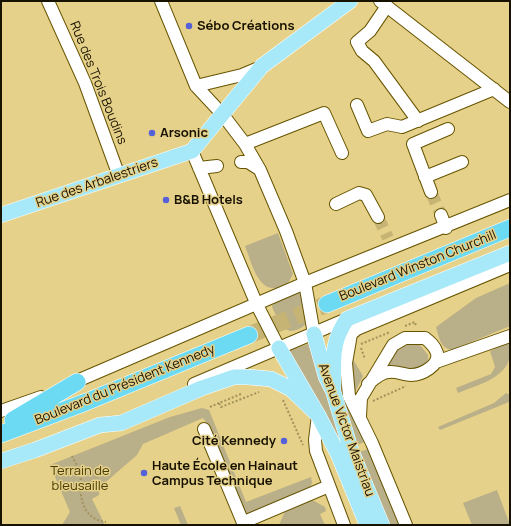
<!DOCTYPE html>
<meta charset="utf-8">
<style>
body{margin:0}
#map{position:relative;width:511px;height:526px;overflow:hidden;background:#e5d189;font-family:Manrope,sans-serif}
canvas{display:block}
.frame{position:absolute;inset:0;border:2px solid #171100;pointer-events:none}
</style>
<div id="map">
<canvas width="511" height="526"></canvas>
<div class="frame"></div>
</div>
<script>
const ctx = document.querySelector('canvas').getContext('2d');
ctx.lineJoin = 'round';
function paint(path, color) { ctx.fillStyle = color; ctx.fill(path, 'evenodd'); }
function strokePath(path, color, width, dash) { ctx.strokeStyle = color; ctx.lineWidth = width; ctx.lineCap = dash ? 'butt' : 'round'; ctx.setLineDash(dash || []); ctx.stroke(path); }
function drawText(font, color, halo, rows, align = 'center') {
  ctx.font = font + ' Manrope,sans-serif'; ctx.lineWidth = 3; ctx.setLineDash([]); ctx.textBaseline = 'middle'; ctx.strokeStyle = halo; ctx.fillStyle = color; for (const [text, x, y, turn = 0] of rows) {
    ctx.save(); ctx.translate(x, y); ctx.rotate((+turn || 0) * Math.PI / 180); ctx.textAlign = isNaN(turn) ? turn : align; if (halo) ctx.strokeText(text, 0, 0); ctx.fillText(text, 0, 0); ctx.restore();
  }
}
const green = new Path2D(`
 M278 233 293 274 287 285C259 299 253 266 245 246Z
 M510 283V326L452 350C440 348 439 337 436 327L476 298Z
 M299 293 302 295 307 318 305 325C285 340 280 323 272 307L273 303Z
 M510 340C510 345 511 351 510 356 507 378 475 386 458 393L456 388 491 374 495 367 490 351 495 349V347Z
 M311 343 343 449 288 351Z
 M414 343 420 345 428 355V360L420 370 389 369 385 364C392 351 399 345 414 343Z
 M343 353 348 406 365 442 356 445 339 386Z
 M351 356 363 376 354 394Z
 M506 393 510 395 509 402 440 430 438 427 494 403Z
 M202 408 209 410 246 502 311 477 312 483 309 489 248 517 242 511 206 422 203 418 143 444 137 455 100 487 99 495 92 499 105 525H62L70 512 50 465 170 417Z
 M369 449 399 525H389L358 452Z
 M497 490 510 525H472L463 503Z
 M305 496 325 507 326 511 320 514 325 525H279L287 507Z
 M180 506 188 525H181L174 508Z`);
const minorTunnel = new Path2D(`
 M431 192 441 215
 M378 217 388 238`);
const highwayTunnel = new Path2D(`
 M249 335 327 304`);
const path = new Path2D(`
 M405 326 415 322 416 327
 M361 344 390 332
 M361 348 365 359
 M241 394 219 403 221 407 259 392
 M283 400 303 445
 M373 401 406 386
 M210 407 219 403
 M72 456C74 461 79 467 80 473 82 477 80 481 80 485 81 505 86 519 106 522`);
const minor = new Path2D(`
 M48 1 85 83 119 176
 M161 1 196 86 223 115 245 144 260 170 286 231 305 283 314 334
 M380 1 510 102
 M387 6 370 31 357 42 362 51 374 61 418 121
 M196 86 242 75 261 67
 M357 105 368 131 387 124 402 127 494 89
 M245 144 324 113 342 153
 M192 151 257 305 279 348
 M241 162H248L259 169
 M199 168 217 166
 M425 177 462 162
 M431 192 413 144 448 129
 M336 204 359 193 366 195 378 217
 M441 215 446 228
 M436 362 510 336
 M70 384 305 283 510 200
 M194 384 347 319
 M1 411 41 397
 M318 415 315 440 316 451 344 525
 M360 416 361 398 393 345 405 338H425C430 342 435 346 437 353 440 365 422 375 411 375 404 375 397 371 389 372 381 372 374 379 368 384
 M204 429 244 525
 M244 522 329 486
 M406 525 372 443 349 396 346 363 351 334 357 329 510 265`);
const major = new Path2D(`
 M1 215 192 151 262 66 350 1
 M314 334 326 377 333 391 351 450 382 525
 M279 348 318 415 338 454 367 525
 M333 391C335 361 329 346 347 319L510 253
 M1 461 35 450 100 425 121 423 202 388 234 377H248L271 379 291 389 318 415`);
const highway = new Path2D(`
 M327 304 510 228
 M13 420 77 382
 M1 434 86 402 249 335`);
const markers = [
 [189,26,4,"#5561d8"],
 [152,133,4,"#5561d8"],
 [166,200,4,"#5561d8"],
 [284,441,4,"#5561d8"],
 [144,473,4,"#5561d8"]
];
const poiNames = [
 ["Sébo Créations",197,26],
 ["Arsonic",160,133],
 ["B&B Hotels",174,200],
 ["Cité Kennedy",276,441,"right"],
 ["Haute École en Hainaut",152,466],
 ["Campus Technique",152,481]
];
const streetNames = [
 ["Rue des Trois Boudins",98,83,68],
 ["Rue des Arbalestriers",97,183,-19],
 ["Boulevard Winston Churchill",418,266,-22],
 ["Boulevard du Président Kennedy",125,385,-22],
 ["Avenue Victor Maistriau",346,430,70]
];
const parkNames = [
 ["Terrain de",80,471],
 ["bleusaille",80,486]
];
paint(green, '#b9af88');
strokePath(minorTunnel, '#c6b474', 12, [12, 6]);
strokePath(highwayTunnel, '#c6b474', 17, [17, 8]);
strokePath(minor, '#675400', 14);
strokePath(major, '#fff', 16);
strokePath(highway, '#fff', 18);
strokePath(path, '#a2925c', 2, [2, 2]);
strokePath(minor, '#fff', 12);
strokePath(major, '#a7e9f8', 15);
strokePath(highway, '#6cdaf3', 17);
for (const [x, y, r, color] of markers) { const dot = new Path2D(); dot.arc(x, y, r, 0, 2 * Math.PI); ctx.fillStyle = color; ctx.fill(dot); strokePath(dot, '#e5d189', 1.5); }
drawText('bold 13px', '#171100', '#e5d189', poiNames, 'left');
drawText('13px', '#171100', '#e5d189', streetNames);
drawText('13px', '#473a02', '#e5d189', parkNames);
</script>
